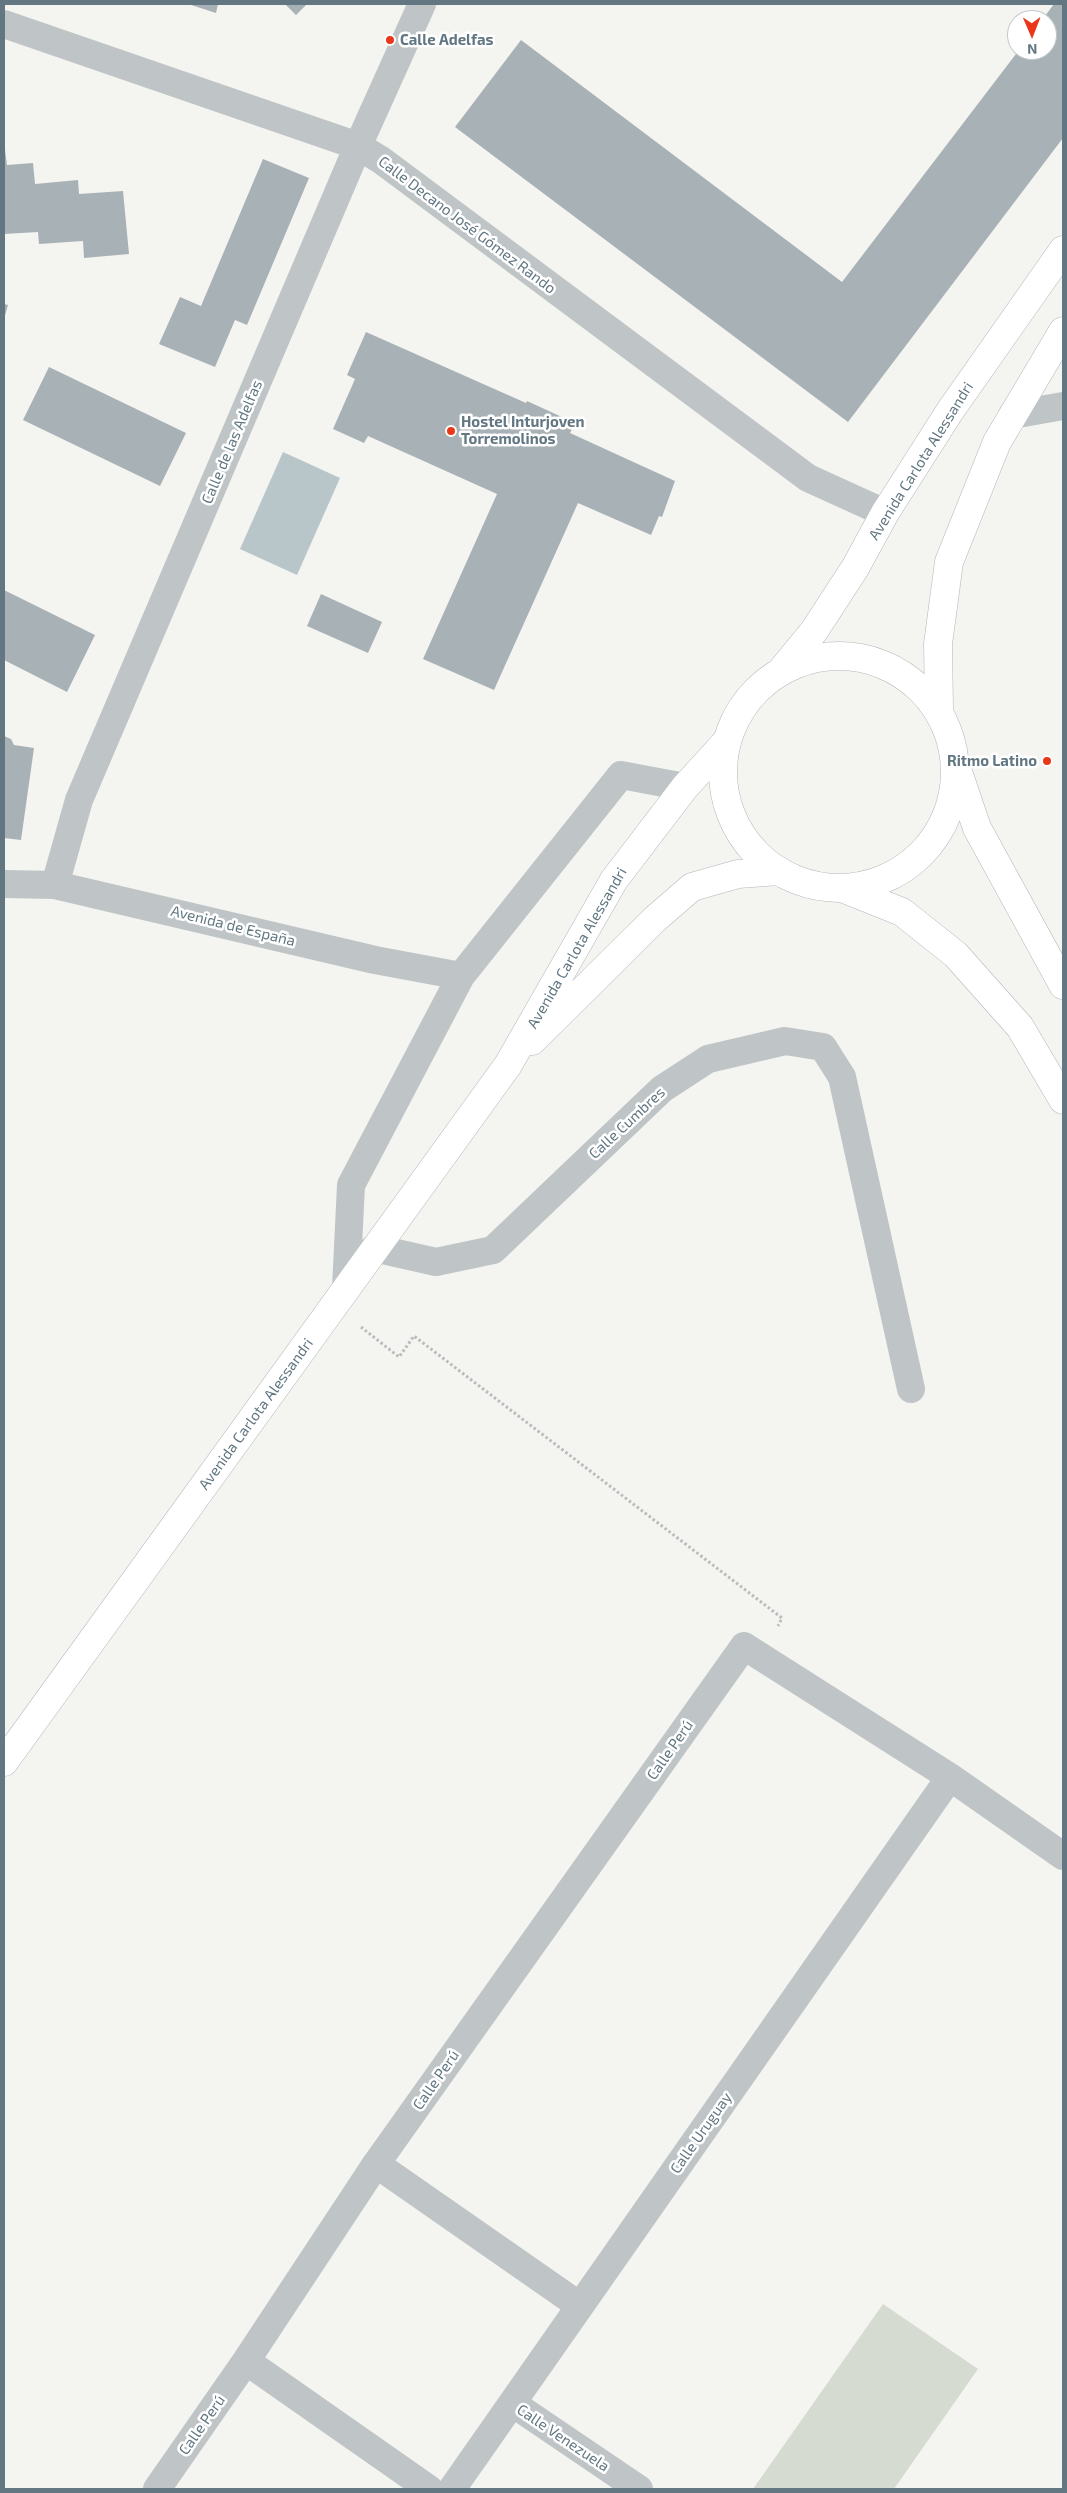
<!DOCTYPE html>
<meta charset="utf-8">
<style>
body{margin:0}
#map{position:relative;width:1067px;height:2493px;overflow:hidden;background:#f4f4f0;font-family:"Exo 2",sans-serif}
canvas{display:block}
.frame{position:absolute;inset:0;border:5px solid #627782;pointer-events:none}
.north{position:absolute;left:1007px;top:10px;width:50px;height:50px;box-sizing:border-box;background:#fff;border:1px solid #c0c9cd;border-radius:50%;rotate:179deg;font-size:14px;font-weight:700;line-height:20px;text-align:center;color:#627782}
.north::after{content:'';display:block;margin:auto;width:18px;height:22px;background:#eb3719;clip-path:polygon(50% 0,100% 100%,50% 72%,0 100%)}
</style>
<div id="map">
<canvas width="1067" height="2493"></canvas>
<div class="frame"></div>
<div class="north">N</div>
</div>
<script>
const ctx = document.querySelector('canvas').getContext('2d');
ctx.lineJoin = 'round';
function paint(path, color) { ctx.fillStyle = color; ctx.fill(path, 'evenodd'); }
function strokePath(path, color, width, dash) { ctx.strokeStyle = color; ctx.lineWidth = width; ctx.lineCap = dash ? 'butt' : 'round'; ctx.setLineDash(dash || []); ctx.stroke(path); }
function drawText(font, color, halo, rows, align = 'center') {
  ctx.font = font + ' "Exo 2",sans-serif'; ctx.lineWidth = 5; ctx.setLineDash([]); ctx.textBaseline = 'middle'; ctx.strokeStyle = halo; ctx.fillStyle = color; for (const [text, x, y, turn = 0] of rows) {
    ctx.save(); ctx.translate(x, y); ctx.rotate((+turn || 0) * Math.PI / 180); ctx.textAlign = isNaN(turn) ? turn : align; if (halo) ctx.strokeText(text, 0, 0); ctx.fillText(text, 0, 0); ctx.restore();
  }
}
const green = new Path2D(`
 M883 2304 978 2369 894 2489H753Z`);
const water = new Path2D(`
 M283 452 340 478 297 575 240 549Z`);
const building = new Path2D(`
 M188 4H218L216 13Z
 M285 4H307L296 15Z
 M1054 4H1063V138L848 422 455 127 521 40 842 282 1019 50H1047V20H1042Z
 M4 142 7 165 33 163 35 184 78 180 79 194 123 191 129 254 84 258 83 241 39 244 38 232 4 234Z
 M263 159 309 178 247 325 235 320 215 367 159 344 180 297 201 306Z
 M4 304 8 305 4 319Z
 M366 332 526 403 527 401 575 423 570 433 675 481 662 517 659 516 651 535 578 503 494 690 423 659 497 494 368 436 364 443 333 429 355 379 347 375Z
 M49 367 186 433 160 486 23 420Z
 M4 590 95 635 67 692 4 660Z
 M321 594 382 622 368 653 307 626Z
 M4 736 11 739 14 745 34 748 21 840 4 838Z`);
const path = new Path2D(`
 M361 1327 399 1357 414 1336 782 1618 778 1626`);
const minor = new Path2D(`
 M4 24 358 146 381 160 808 478 885 513
 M1012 415 1063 406
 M4 884 55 885 375 960 461 976
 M55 885 79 800 358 146 422 4
 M374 1248 436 1262 493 1250 662 1089 708 1059 785 1041 823 1047 842 1077 911 1389
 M346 1288 351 1185 461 976 621 775 685 787
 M376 2164 580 2306
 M246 2361 429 2489
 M512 2403 639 2489
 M157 2489 246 2361 376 2164 744 1646 950 1777 1063 1856
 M452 2489 950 1777`);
const secondary = new Path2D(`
 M532 1041 655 919 692 887 738 874 779 871
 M4 1762 508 1065 614 880 685 787 727 741`);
const primary = new Path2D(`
 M723 772a116 116 0 1 1 232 0a116 116 0 1 1-232 0Z
 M782 670 814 631 855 568 885 513 950 411 1063 250
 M939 710 938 644 949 562 997 442 1063 331
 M958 772 977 828 1063 985
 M842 888 902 912 956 955 1020 1027 1063 1100`);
const markers = [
 [390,40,5,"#eb3719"],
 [451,431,5,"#eb3719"],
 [1047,761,5,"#eb3719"]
];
const poiNames = [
 ["Calle Adelfas",400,40],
 ["Hostel Inturjoven",461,422],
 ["Torremolinos",461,439],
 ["Ritmo Latino",1037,761,"right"]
];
const streetNames = [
 ["Calle Decano José Gómez Rando",467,225,37],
 ["Calle de las Adelfas",232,442,-67],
 ["Avenida Carlota Alessandri",921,461,-58],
 ["Avenida de España",233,926,14],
 ["Avenida Carlota Alessandri",577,948,-60],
 ["Calle Cumbres",627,1123,-43],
 ["Avenida Carlota Alessandri",256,1414,-54],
 ["Calle Perú",670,1750,-55],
 ["Calle Perú",436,2080,-55],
 ["Calle Uruguay",701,2133,-55],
 ["Calle Perú",202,2425,-55],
 ["Calle Venezuela",563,2438,34]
];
paint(green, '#d6dbd1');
paint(water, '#b8c6ca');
paint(building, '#a8b2b6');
strokePath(secondary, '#b1b8bb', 29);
strokePath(primary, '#b2b7ba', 29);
strokePath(path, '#b9bcbe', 3, [2.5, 2.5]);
strokePath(minor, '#bfc4c6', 28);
strokePath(secondary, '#fff', 28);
strokePath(primary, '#fff', 28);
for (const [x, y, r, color] of markers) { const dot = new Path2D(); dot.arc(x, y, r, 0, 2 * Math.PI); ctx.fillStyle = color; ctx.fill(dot); strokePath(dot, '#fff', 2); }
drawText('bold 15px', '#627782', '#fff', poiNames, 'left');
drawText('15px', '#627782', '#fff', streetNames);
</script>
